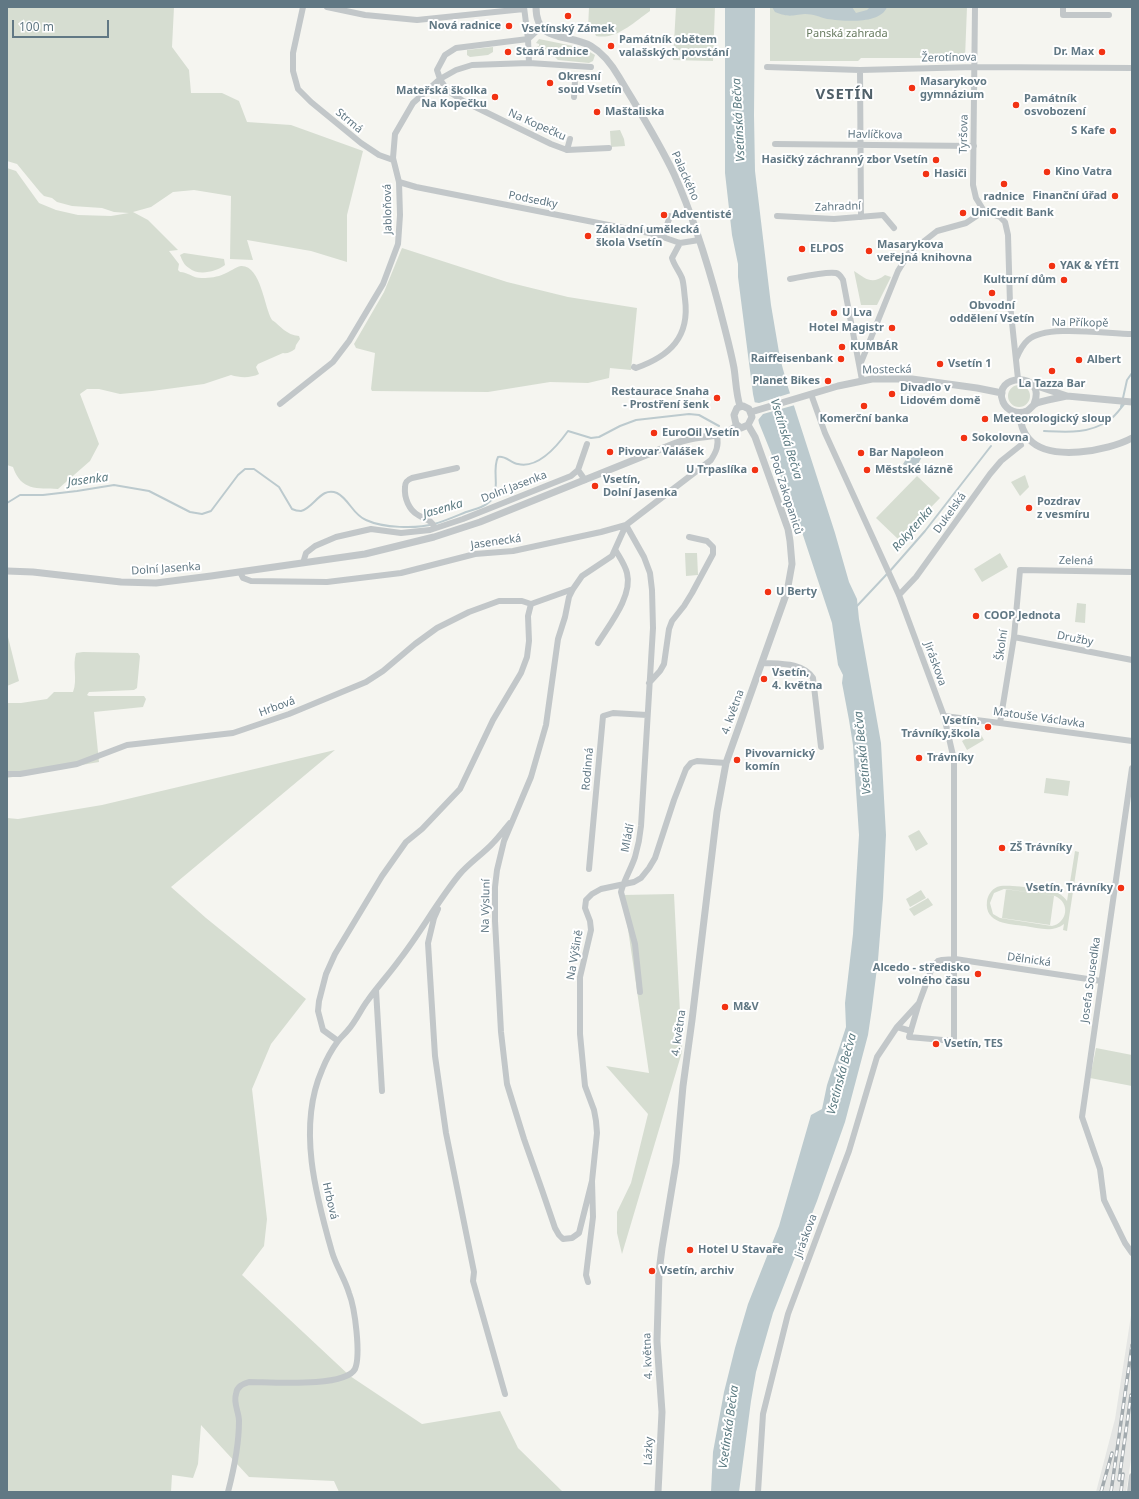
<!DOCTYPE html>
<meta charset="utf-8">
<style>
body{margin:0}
#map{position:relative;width:1139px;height:1499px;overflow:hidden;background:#f5f5f0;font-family:"Noto Sans",sans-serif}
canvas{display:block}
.frame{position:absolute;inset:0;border:8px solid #617884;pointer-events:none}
.scale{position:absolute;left:12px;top:20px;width:97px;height:18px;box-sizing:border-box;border:2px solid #617884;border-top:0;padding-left:5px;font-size:12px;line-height:14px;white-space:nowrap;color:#617884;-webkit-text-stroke:3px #fff;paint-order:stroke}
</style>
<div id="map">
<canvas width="1139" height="1499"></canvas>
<div class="frame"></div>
<div class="scale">100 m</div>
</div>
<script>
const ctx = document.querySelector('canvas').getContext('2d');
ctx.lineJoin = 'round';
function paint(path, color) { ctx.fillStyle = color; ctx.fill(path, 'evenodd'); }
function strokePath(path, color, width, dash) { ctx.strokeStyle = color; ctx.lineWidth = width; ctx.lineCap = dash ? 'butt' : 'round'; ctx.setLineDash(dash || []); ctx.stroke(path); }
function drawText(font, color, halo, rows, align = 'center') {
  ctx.font = font + ' "Noto Sans",sans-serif'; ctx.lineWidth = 4; ctx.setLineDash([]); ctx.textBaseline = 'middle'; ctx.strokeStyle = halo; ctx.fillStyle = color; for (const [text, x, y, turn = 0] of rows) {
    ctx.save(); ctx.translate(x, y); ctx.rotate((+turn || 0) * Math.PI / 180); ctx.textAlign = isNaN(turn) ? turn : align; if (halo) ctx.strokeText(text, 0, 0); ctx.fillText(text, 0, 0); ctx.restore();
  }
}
const built = new Path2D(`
 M1132 1309V1453L1126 1492H1096L1115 1419Z`);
const green = new Path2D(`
 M7 7H174L172 47 189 70 191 93H222L239 101 247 122 291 125 363 151 347 215V262L311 251 247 240 253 260 230 259 231 196 194 190 173 192 151 207 133 212 148 220 178 250 169 251 179 264 178 270 180 272C188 272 194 279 203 278 209 278 218 277 224 274 230 272 235 267 241 266 261 265 264 307 272 320 281 326 286 335 299 336L300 339 296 345 295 349C291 352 287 354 283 353L258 364 256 367 259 374C251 378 240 378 231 375L204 384 152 391 120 394 99 389H87L80 394 99 444 90 461 58 489C37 488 21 491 13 467L7 465V168L16 171 39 203 56 210 78 215 111 216 129 213 114 212 102 208 72 206 57 202 52 198 44 196 40 192 17 164 7 161Z
 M589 7H650V11C634 22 617 40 596 36L594 31 588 29Z
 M676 7H715L713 61 673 60Z
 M770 7H967L965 58H861L858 61H770Z
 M539 39 583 48 595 55 593 61 589 63 558 60 555 57 542 55 535 51 534 48 539 46V44L536 43Z
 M493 47V52L488 55 470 57 467 55V50Z
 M620 130 624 139 625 146 611 147 610 131Z
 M402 248 507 282 568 297 637 308 631 370 610 368 609 378 588 383 550 382 488 392 372 391 371 389 375 353 356 348 354 344 384 292Z
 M184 253 224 259 225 265C216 272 198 276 189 268 184 265 182 260 180 255Z
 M854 271C866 279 872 285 885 275L891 277 877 305H861Z
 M1008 396a11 11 0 1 1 22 0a11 11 0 1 1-22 0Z
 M1025 475 1029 487 1020 496 1011 482Z
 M917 476 940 498 899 540 876 518Z
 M685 553H697L698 575 686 576Z
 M1000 553 1008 567 982 582 974 569Z
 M1077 603 1086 604 1085 623 1075 622Z
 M7 633 19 681 7 686Z
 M83 652 138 653 140 656 137 688 134 690 89 692 87 695 89 696H144L146 699 143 707 94 712 99 762 7 778V703H21L47 699 54 692H73C78 679 72 666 76 653Z
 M979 731 984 740 967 750 962 741Z
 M335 750 171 887 206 918 306 999 271 1044 252 1089 267 1219 264 1246 242 1275 350 1376 422 1424 500 1411 518 1448 563 1492H339L334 1481 249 1477 201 1425 198 1464 193 1478 172 1475 171 1492H7V818L18 819 102 805Z
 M1046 778 1070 781 1068 796 1044 793Z
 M919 830 928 844 916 851 908 836Z
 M1075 851 1079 852 1067 931 1063 930 1064 924C1053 933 1038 928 1025 926 1010 924 984 924 987 901 988 895 991 890 997 887 1005 883 1049 890 1058 893 1062 895 1065 898 1067 901ZM1004 889 1055 896C1071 903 1067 923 1052 926L1000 918 993 914 990 903 994 893Z
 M1006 889 1054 896 1050 925 1002 918Z
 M921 890 926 898 910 907 906 899Z
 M674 894 682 1052 622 1254 617 1233V1212L631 1183 648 1114 606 1066 649 1073 623 895Z
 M928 898 933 905 914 916 909 909Z
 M1096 1048 1132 1055V1086L1090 1078Z`);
const water = new Path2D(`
 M725 7H755L754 115 755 171 771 305 780 358 787 384 835 533 849 582 857 599 859 619 881 743 886 835 883 898 878 960 872 1008 868 1035 845 1122 817 1201 773 1313 756 1372 751 1401 739 1492H711L713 1452 724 1392 735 1348 748 1304 779 1226 811 1115 822 1109 827 1085 846 1027 845 1003 853 934 859 835 853 745 849 720 842 683 843 675 838 665 832 623 797 517 759 423 753 394 738 277V264L732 235 725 173Z
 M772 7H852L856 13 867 10 870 7H887C880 25 843 21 827 19 820 17 813 14 805 14 792 15 790 18 775 12Z
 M912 449 923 455 914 471 903 464Z`);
const pier = new Path2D(`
 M791 393 795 405 763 414 758 420 753 402 759 403Z`);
const stream = new Path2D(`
 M1121 407 1127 380 1132 373
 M1044 431C1067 432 1088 434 1108 421 1115 417 1120 409 1125 403
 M7 503 20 495H43L77 491 114 485 149 491 190 512 202 514 211 511 238 475 245 469H254L279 487 292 509C294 510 298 511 301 511 314 508 321 486 337 493 349 499 353 515 366 520 383 528 416 529 434 524 445 521 456 516 466 512 476 509 489 506 494 496 499 484 492 469 498 457 505 455 511 463 518 464 539 469 558 445 568 431L591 438 599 437 620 426 636 420 689 414 699 415 719 426
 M890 571 925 531 991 446
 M857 606 887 574`);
const minorTunnel = new Path2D(`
 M575 81 576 72`);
const minor = new Path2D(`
 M303 7 293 53V71L298 89 311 102 361 143 379 155 393 160
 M327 7 365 15 417 20 524 9
 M524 7 528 39 529 63 591 67
 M975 7 973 185 976 198 984 211
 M1063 7V15H1109
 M528 39 456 48 445 55 437 70 440 79 447 90 463 101 551 144 567 150 609 148
 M528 39 541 27
 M767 67 860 70 975 67 1132 68
 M860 70 861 217
 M574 97 575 81
 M775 144 974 146
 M567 150 570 139
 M399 182 416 187 654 234 680 243 699 240
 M984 211 1000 217 1005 222 1008 235 1010 304 1018 379
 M777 216 834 219 883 215 894 228
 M663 237 670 216
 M790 279C801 277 827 271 836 273 840 274 841 277 843 280L862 380
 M1016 359C1019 352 1022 345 1028 340 1046 324 1107 334 1132 334
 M860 365 898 271 909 253 937 231 966 223 984 211
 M634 367 636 368C670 356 690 337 685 299 684 292 684 284 682 278 679 271 674 265 672 258L680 243
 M811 394 825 433 899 595 944 716 954 760V1041L909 1037 919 1003
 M280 404 333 362 349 341 383 284 398 244 400 215 399 182 393 158 395 134 413 103 440 79 456 70 472 65 529 63
 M578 470 587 444
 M626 525 644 557 650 573 652 590 653 628 641 826C640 837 638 847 635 857 631 869 624 880 621 892L635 944 640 992
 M435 528C431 519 426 520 418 515 409 510 404 498 405 487 405 482 407 480 412 478L457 468
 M303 563 306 553 315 546 336 537 371 529 401 533 430 530 463 519 571 476 578 470 585 480
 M240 572 243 578 251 581 327 582 401 573 475 554 513 551 601 532 626 525 711 460C716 452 719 446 717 436
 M899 595 916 577 990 474 1001 461 1021 445
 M1014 637 1132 660
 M598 643C609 625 633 596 627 573 625 565 620 558 616 551
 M762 663C780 664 802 662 813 678L821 747
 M649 683 660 671 664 664 669 629 672 621 684 606 692 593 713 554V547L707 541 689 537
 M944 716 1000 723 1132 741
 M1000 723 1014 637 1020 570 1132 572
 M1132 768 1082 1117 1100 1169 1104 1200 1125 1243 1132 1253
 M7 774H20L77 764 127 745 233 733 289 714 366 682 383 671 415 644 437 628 469 612 499 601H522L531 604
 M589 869 603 716 613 713 647 715
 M438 909 434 918 428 943 435 1056 446 1133 474 1272 473 1281 505 1394
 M376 990 382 1091
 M897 1027 911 1031
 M338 1041 323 1030 318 1011 319 1001 326 974 335 954 382 876 406 842 422 829 460 789 493 720 521 673 527 657 529 641 528 616 531 604 573 589
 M592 1181 579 1233 572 1238 563 1239 559 1235 555 1228 542 1190 524 1139 507 1084 501 1032 495 921V887L497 870 504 841 531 777 546 725 558 639 565 617 569 597 573 589 582 576 612 556 626 525
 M588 1282 586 1275 593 1217 592 1181 597 1133 596 1121 594 1110 585 1086 580 1034V977L591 930 590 921 585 908 586 900 592 894 601 889 634 882 641 878 649 868 655 858 674 800 686 769 691 763 697 761 726 763
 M228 1492C234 1469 239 1445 239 1421 239 1412 233 1403 236 1394 237 1386 243 1384 249 1382 269 1382 345 1388 355 1369 361 1355 355 1308 349 1293 345 1279 336 1266 332 1252 316 1196 297 1127 322 1070 326 1060 332 1049 338 1041 341 1037 345 1034 348 1030 356 1021 361 1009 368 1000 378 986 390 973 400 959 421 932 437 902 459 875 469 863 483 854 493 843 499 837 504 830 510 823
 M758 1492 763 1414 788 1314 849 1151 877 1057 897 1027 919 1003 932 968 938 961 942 960 955 959 1101 981
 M1130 1492 1132 1476`);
const tertiary = new Path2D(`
 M536 7C536 44 568 33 591 46 603 53 612 65 619 77 638 109 658 140 674 174 693 216 707 261 719 306 724 326 730 347 734 368 736 381 736 394 740 406
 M1031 384 1067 396 1132 402
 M1034 404C1048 371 991 373 1003 402 1007 411 1018 415 1027 411 1031 409 1032 405 1037 403 1046 400 1057 398 1067 396
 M743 406 749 409 752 417 748 425 741 428 736 424 734 415 737 408Z
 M751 412 838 386 872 379H912L977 388 1002 393
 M1019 413C1021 422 1022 432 1029 439 1049 462 1108 451 1132 438
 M7 571 33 572 121 582 156 583 211 576 365 554 434 537 480 522 676 443C682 441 688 439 695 438 712 435 723 438 737 425
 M658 1492 662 1412 657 1341 659 1272 662 1248 676 1163 683 1086 692 1020 717 812 726 763 787 592 792 564 790 541 788 529 755 437 748 425`);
const rail = new Path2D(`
 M1119 1480 1131 1395
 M1101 1492 1112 1453
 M1111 1492 1132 1345
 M1121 1492 1123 1474`);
const markers = [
 [568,16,4,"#f23213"],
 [509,26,4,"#f23213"],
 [611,46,4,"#f23213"],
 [508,52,4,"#f23213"],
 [1102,52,4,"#f23213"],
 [550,83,4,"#f23213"],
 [912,88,4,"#f23213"],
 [495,97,4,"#f23213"],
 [1016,105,4,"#f23213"],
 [597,112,4,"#f23213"],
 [1113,131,4,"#f23213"],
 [936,160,4,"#f23213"],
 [1047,172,4,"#f23213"],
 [926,174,4,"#f23213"],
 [1004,184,4,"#f23213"],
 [1115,196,4,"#f23213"],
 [963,213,4,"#f23213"],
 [664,215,4,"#f23213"],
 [588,236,4,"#f23213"],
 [802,249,4,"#f23213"],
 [869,251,4,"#f23213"],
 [1052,266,4,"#f23213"],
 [1064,280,4,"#f23213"],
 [992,293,4,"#f23213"],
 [834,313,4,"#f23213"],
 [892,328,4,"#f23213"],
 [842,347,4,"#f23213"],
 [841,359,4,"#f23213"],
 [1079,360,4,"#f23213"],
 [940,364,4,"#f23213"],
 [1052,371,4,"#f23213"],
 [828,381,4,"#f23213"],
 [892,394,4,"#f23213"],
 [717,398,4,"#f23213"],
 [864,406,4,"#f23213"],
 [985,419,4,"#f23213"],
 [654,433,4,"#f23213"],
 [964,438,4,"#f23213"],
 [610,452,4,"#f23213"],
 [861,453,4,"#f23213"],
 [755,470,4,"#f23213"],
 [867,470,4,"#f23213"],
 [595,486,4,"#f23213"],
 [1029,508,4,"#f23213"],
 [768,592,4,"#f23213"],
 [976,616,4,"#f23213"],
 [764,679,4,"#f23213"],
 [988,727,4,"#f23213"],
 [919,758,4,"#f23213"],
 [737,760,4,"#f23213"],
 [1002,848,4,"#f23213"],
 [1121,888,4,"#f23213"],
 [978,974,4,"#f23213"],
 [725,1007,4,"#f23213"],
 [936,1044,4,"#f23213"],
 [690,1250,4,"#f23213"],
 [652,1271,4,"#f23213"]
];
const poiNames = [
 ["Nová radnice",501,26,"right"],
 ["Vsetínský Zámek",568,29,"center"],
 ["Památník obětem",619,40],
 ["valašských povstání",619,53],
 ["Stará radnice",516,52],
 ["Dr. Max",1094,52,"right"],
 ["Okresní",558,77],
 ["soud Vsetín",558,90],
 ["Masarykovo",920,82],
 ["gymnázium",920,95],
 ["Mateřská školka",487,91,"right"],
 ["Na Kopečku",487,104,"right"],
 ["Památník",1024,99],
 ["osvobození",1024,112],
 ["Maštaliska",605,112],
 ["S Kafe",1105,131,"right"],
 ["Hasičký záchranný zbor Vsetín",928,160,"right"],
 ["Kino Vatra",1055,172],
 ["Hasiči",934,174],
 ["Finanční úřad",1107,196,"right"],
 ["radnice",1004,197,"center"],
 ["UniCredit Bank",971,213],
 ["Adventisté",672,215],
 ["Základní umělecká",596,230],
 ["škola Vsetín",596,243],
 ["Masarykova",877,245],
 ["veřejná knihovna",877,258],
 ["ELPOS",810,249],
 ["YAK & YÉTI",1060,266],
 ["Kulturní dům",1056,280,"right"],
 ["Obvodní",992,306,"center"],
 ["oddělení Vsetín",992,319,"center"],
 ["U Lva",842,313],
 ["Hotel Magistr",884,328,"right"],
 ["KUMBÁR",850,347],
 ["Raiffeisenbank",833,359,"right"],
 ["Albert",1087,360],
 ["Vsetín 1",948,364],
 ["Planet Bikes",820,381,"right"],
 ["La Tazza Bar",1052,384,"center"],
 ["Divadlo v",900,388],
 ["Lidovém domě",900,401],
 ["Restaurace Snaha",709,392,"right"],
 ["- Prostření šenk",709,405,"right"],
 ["Komerční banka",864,419,"center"],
 ["Meteorologický sloup",993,419],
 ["EuroOil Vsetín",662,433],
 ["Sokolovna",972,438],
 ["Pivovar Valášek",618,452],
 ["Bar Napoleon",869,453],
 ["U Trpaslíka",747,470,"right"],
 ["Městské lázně",875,470],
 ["Vsetín,",603,480],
 ["Dolní Jasenka",603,493],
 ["Pozdrav",1037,502],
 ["z vesmíru",1037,515],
 ["U Berty",776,592],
 ["COOP Jednota",984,616],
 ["Vsetín,",772,673],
 ["4. května",772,686],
 ["Vsetín,",980,721,"right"],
 ["Trávníky,škola",980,734,"right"],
 ["Pivovarnický",745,754],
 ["komín",745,767],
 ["Trávníky",927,758],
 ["ZŠ Trávníky",1010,848],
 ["Vsetín, Trávníky",1113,888,"right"],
 ["Alcedo - středisko",970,968,"right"],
 ["volného času",970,981,"right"],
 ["M&V",733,1007],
 ["Vsetín, TES",944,1044],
 ["Hotel U Stavaře",698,1250],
 ["Vsetín, archiv",660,1271]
];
const parkNames = [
 ["Panská zahrada",847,34]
];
const streetNames = [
 ["Žerotínova",949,58,-1],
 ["Strmá",349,121,40],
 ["Na Kopečku",537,125,24],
 ["Tyršova",964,134,-89],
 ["Havlíčkova",875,135,1],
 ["Palackého",685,176,66],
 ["Podsedky",533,200,11],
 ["Zahradní",838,207,-2],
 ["Jabloňová",388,209,-91],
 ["Na Příkopě",1080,323,1],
 ["Mostecká",887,370,-1],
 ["Dolní Jasenka",514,487,-21],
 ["Pod Zakopaniců",786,495,72],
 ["Dukelská",950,513,-54],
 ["Jasenecká",496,542,-8],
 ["Zelená",1076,561,1],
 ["Dolní Jasenka",166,569,-4],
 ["Družby",1075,639,11],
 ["Školní",1002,645,-82],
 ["Jiráskova",935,664,70],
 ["Hrbová",277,707,-20],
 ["4. května",733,712,-70],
 ["Matouše Václavka",1039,718,8],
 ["Rodinná",588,769,-85],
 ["Mládí",628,838,-79],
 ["Na Výsluní",486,906,-89],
 ["Na Výšině",575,955,-80],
 ["Dělnická",1029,960,8],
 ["Josefa Sousedíka",1091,980,-82],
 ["4. května",679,1033,-82],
 ["Hrbová",330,1201,77],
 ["Jiráskova",806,1236,-70],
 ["4. května",648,1356,-92],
 ["Lázky",649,1451,-87]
];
const waterNames = [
 ["Vsetínská Bečva",739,120,-93],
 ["Vsetínská Bečva",786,439,73],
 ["Jasenka",88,480,-7],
 ["Jasenka",443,509,-16],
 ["Rokytenka",913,529,-49],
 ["Vsetínská Bečva",863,753,-96],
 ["Vsetínská Bečva",842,1074,-75],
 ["Vsetínská Bečva",729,1427,-82]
];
const districtNames = [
 ["VSETÍN",845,95]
];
paint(built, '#e5e6e4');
paint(green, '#d6ddd1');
paint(water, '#bccace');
paint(pier, '#f5f5f0');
strokePath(stream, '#bccace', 2);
strokePath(minorTunnel, '#c9d0d0', 6, [6, 3]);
strokePath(minor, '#c2c7c9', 6);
strokePath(tertiary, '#c2c7c9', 7);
strokePath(rail, '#a2aaae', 3.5);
strokePath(rail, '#fff', 2, [6]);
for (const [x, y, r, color] of markers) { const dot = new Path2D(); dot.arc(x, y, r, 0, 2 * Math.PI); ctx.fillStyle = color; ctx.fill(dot); strokePath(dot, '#fff', 1.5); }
drawText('bold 11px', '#617884', '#fff', poiNames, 'left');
drawText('11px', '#687b60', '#fff', parkNames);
drawText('11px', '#617884', '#fff', streetNames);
drawText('italic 12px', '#5c7b82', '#fff', waterNames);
ctx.letterSpacing = '1px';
drawText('bold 15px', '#506069', '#fff', districtNames);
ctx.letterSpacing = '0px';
</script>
